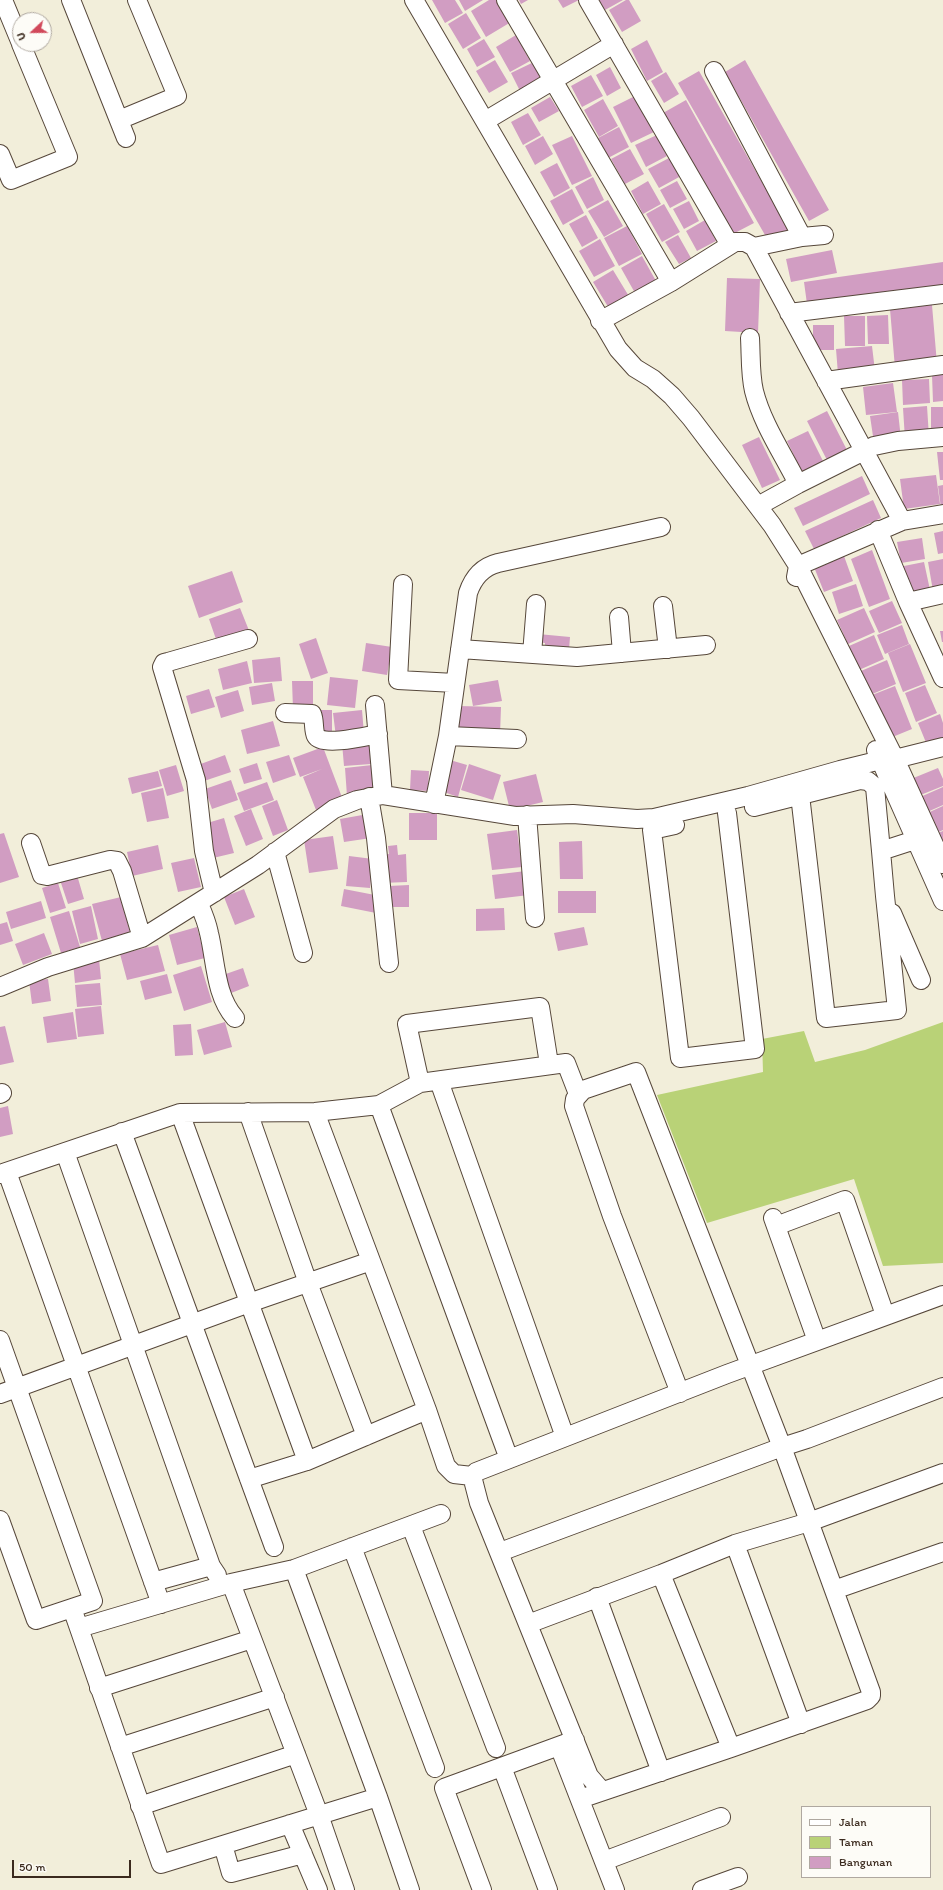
<!DOCTYPE html>
<style>
body{margin:0}
#map{position:relative;width:943px;height:1890px;overflow:hidden;background:#f2eeda;font-family:Itim,sans-serif}
canvas{display:block}
.legend{position:absolute;left:801px;top:1806px;width:130px;height:72px;box-sizing:border-box;background:#fdfcf7;border:1px solid #afa8a0;margin:0;padding:5px 7px;list-style:none;font-size:12px;color:#3b2a1e}
.legend li{display:flex;align-items:center;gap:8px;height:20px}
.legend b{width:20px;border:1px solid #afa8a0}
.north{position:absolute;left:12px;top:12px;width:40px;height:40px;box-sizing:border-box;background:#fdfcf7;border:1px solid #afa8a0;border-radius:50%;rotate:248deg;font-size:11px;font-weight:700;line-height:16px;text-align:center;color:#3b2a1e}
.north::after{content:'';display:block;margin:auto;width:14px;height:18px;background:#d1495b;clip-path:polygon(50% 0,100% 100%,50% 72%,0 100%)}
.scale{position:absolute;left:12px;top:1860px;width:119px;height:18px;box-sizing:border-box;border:2px solid #3b2a1e;border-top:0;padding-left:5px;font-size:12px;line-height:14px;white-space:nowrap;color:#3b2a1e;-webkit-text-stroke:3px #fdfcf7;paint-order:stroke}
</style>
<div id="map">
<canvas width="943" height="1890"></canvas>
<ul class="legend">
<li><b style="height:5px;background:#fff"></b>Jalan</li>
<li><b style="height:11px;background:#b9d277"></b>Taman</li>
<li><b style="height:11px;background:#d19dc2"></b>Bangunan</li>
</ul>
<div class="north">U</div>
<div class="scale">50 m</div>
</div>
<script>
const ctx = document.querySelector('canvas').getContext('2d');
ctx.lineJoin = 'round';
function paint(path, color) { ctx.fillStyle = color; ctx.fill(path, 'evenodd'); }
function strokePath(path, color, width, dash) { ctx.strokeStyle = color; ctx.lineWidth = width; ctx.lineCap = dash ? 'butt' : 'round'; ctx.setLineDash(dash || []); ctx.stroke(path); }
const green = new Path2D(`
 M943 1022V1263L883 1266 854 1179 707 1223 657 1095 763 1072 762 1039 804 1031 815 1062 865 1050Z`);
const building = new Path2D(`
 M432 0H455L463 13 445 23Z
 M459 0H483L465 11Z
 M489 0H498L511 22 486 37 471 11Z
 M519 0H528L521 4Z
 M558 0H579L563 8Z
 M599 0H623L605 10Z
 M626 0H629L641 21 622 32 609 10Z
 M466 13 481 38 463 49 448 24Z
 M516 35 530 61 510 72 496 47Z
 M484 39 495 57 477 67 467 49Z
 M647 40 663 72 647 81 631 49Z
 M495 60 508 82 489 93 476 71Z
 M745 60 829 210 809 221 725 72Z
 M534 62 543 80 520 91 511 73Z
 M610 67 621 88 607 96 596 75Z
 M699 71 789 230 769 242 678 83Z
 M666 72 679 94 664 103 651 81Z
 M591 75 603 96 582 107 571 86Z
 M635 96 654 132 631 143 613 107Z
 M550 97 559 111 539 122 531 108Z
 M603 99 618 126 599 137 584 110Z
 M686 100 754 223 731 235 663 113Z
 M528 113 541 135 523 145 511 122Z
 M619 127 629 147 608 158 598 138Z
 M657 135 667 156 646 167 635 145Z
 M543 136 553 154 535 165 525 146Z
 M572 136 592 176 572 185 552 145Z
 M630 149 644 174 625 184 611 159Z
 M671 157 681 176 659 188 648 169Z
 M557 163 570 188 554 197 540 172Z
 M593 177 604 200 587 209 575 187Z
 M648 181 661 204 643 214 631 191Z
 M677 181 687 199 670 208 660 190Z
 M572 189 584 213 563 225 550 201Z
 M608 200 623 226 604 237 588 211Z
 M689 201 699 221 684 229 673 209Z
 M664 204 680 232 662 242 646 214Z
 M586 215 598 238 582 247 569 224Z
 M705 220 716 241 697 251 686 231Z
 M627 226 642 254 619 266 604 238Z
 M678 235 691 258 679 264 665 242Z
 M600 239 615 266 594 277 579 251Z
 M832 250 837 273 791 282 786 259Z
 M642 256 656 281 635 293 621 268Z
 M943 262V285L807 304 804 282Z
 M613 270 630 298 610 310 593 282Z
 M727 278 760 279 758 333 725 331Z
 M932 305 937 364 895 368 890 309Z
 M888 315 889 344H868L867 316Z
 M844 316H865V346H845Z
 M813 325H834V350H813Z
 M872 346 875 371 838 374 836 349Z
 M943 374V401L933 402 932 375Z
 M929 379 930 403 903 405 902 380Z
 M893 383 897 412 866 415 863 387Z
 M927 406 929 437 905 439 903 408Z
 M931 407H943V431H931Z
 M827 411 848 452 828 462 807 421Z
 M898 412 901 439 874 443 870 416Z
 M808 431 824 463 803 474 787 441Z
 M759 437 780 480 762 488 742 445Z
 M937 452H943V480H940Z
 M936 475 940 504 904 509 900 479Z
 M862 476 870 494 803 526 794 508Z
 M943 485V508H941L938 486Z
 M873 500 881 518 814 549 805 531Z
 M943 531V553L938 554 934 533Z
 M922 538 925 559 901 563 897 542Z
 M872 550 890 599 869 607 851 559Z
 M844 556 853 581 824 592 814 567Z
 M943 559V590L933 591 928 562Z
 M924 562 930 590 906 596 899 567Z
 M232 571 243 602 199 618 188 586Z
 M856 584 863 606 839 614 832 592Z
 M892 601 902 623 879 633 869 611Z
 M240 608 250 633 218 645 209 619Z
 M864 608 875 632 848 644 837 620Z
 M902 625 909 644 885 654 877 635Z
 M940 631H943V642H942Z
 M538 634 570 637 569 650 545 649V643L537 642Z
 M874 635 884 659 859 670 849 646Z
 M316 638 328 673 311 679 299 644Z
 M366 643 392 647 387 675 362 671Z
 M910 644 926 683 903 692 888 653Z
 M280 657 282 681 254 683 252 660Z
 M887 660 896 684 870 695 861 671Z
 M247 661 252 683 223 690 218 669Z
 M330 677 358 680 355 708 327 705Z
 M498 680 502 701 473 706 469 685Z
 M292 681H313V708L293 709Z
 M272 683 275 701 252 705 249 687Z
 M925 685 937 713 916 722 905 693Z
 M895 686 912 729 890 738 872 695Z
 M209 689 215 707 191 714 186 696Z
 M238 690 244 711 221 718 215 697Z
 M458 706 501 707 500 735 458 733Z
 M318 710H332V733H319Z
 M362 710 364 734 336 737 333 713Z
 M940 714 943 723V739L927 745 918 723Z
 M273 721 280 746 247 754 241 730Z
 M369 740 371 764 344 766 342 743Z
 M323 747 343 800 316 810 303 777 322 769 300 777 293 758Z
 M225 755 231 772 204 781 198 765Z
 M289 755 296 775 273 783 266 762Z
 M450 760 467 765 458 797 441 791Z
 M257 763 262 779 244 784 239 769Z
 M469 764 501 775 493 800 461 790Z
 M176 765 184 791 167 796 159 770Z
 M372 765 375 793 347 796 345 768Z
 M938 768 943 779V786L918 796 911 779Z
 M411 770 429 771 428 791 410 790Z
 M158 771 162 786 132 794 128 778Z
 M536 774 543 802 510 810 503 782Z
 M231 780 238 800 212 809 205 789Z
 M267 782 274 800 244 811 237 793Z
 M943 787V805L925 813 918 798Z
 M163 788 169 818 147 822 141 793Z
 M277 800 288 830 273 836 262 806Z
 M943 806V830L932 835 923 815Z
 M251 809 263 839 246 846 234 816Z
 M409 813H437V840H409Z
 M368 814 371 838 344 842 340 819Z
 M224 818 234 853 213 858 204 824Z
 M517 830 522 867 492 870 487 834Z
 M943 831V859L933 835Z
 M4 833 19 877 0 883V834Z
 M333 836 338 869 309 873 304 840Z
 M582 841 583 879H560L559 842Z
 M158 845 163 869 132 876 127 852Z
 M397 845 398 855 406 854 407 882 381 883 380 855 389 854 388 846Z
 M349 856 373 859 370 888 346 886Z
 M194 858 201 887 178 892 171 863Z
 M526 871 529 895 495 899 492 875Z
 M77 875 84 899 68 904 60 880Z
 M58 883 66 908 50 913 42 888Z
 M409 885V907H389V886Z
 M244 889 255 917 235 925 224 897Z
 M344 889 380 896 376 913 341 906Z
 M558 891H596V913H558Z
 M121 897 130 933 102 941 92 904Z
 M41 901 46 918 11 929 6 912Z
 M91 906 98 939 80 944 72 911Z
 M504 908 505 930 476 931V909Z
 M69 911 80 947 61 953 50 917Z
 M7 922 13 941 0 945V924Z
 M197 927 205 958 177 965 169 935Z
 M584 927 588 945 558 951 554 933Z
 M44 933 52 954 23 965 15 944Z
 M158 945 165 971 127 980 120 954Z
 M99 959 101 979 75 983 73 962Z
 M201 966 212 1002 184 1011 173 975Z
 M243 968 249 986 226 995 220 976Z
 M167 974 172 993 145 1000 140 981Z
 M48 979 51 1001 32 1004 29 981Z
 M100 983 102 1005 77 1007 75 985Z
 M101 1006 104 1034 78 1037 75 1009Z
 M73 1012 77 1039 47 1043 43 1017Z
 M225 1022 232 1047 204 1055 197 1030Z
 M191 1024 193 1055 175 1056 173 1025Z
 M5 1026 14 1062 0 1065V1027Z
 M8 1106 13 1134 0 1137V1108Z`);
const minor = new Path2D(`
 M3 0 20 41
 M71 0 126 138
 M414 0 618 349 635 368 653 379 672 396 691 418 772 525 798 566 895 759 943 864
 M506 0 671 282
 M588 0 730 245
 M714 71 802 237
 M119 120 177 96 137 0
 M485 121 614 44
 M0 154 11 180 68 157 21 44
 M754 247 802 237 824 235
 M789 313 943 294
 M600 321 671 282 735 242H745L754 247 902 521
 M750 338C751 355 750 374 754 391 762 423 783 454 798 484
 M826 381 943 365
 M758 506 798 484 874 446 898 441 943 437
 M878 530 908 602 943 678
 M796 577 798 566 902 521 943 514
 M403 584 398 680 455 683
 M908 602 943 594
 M663 606 668 649
 M619 617 622 653
 M460 649 577 657 706 645
 M532 654 536 604
 M375 705 383 795
 M285 713 312 714C315 721 313 730 316 736 322 747 367 736 378 734
 M448 736 468 593C473 578 482 567 498 563L661 527
 M876 750 943 901
 M800 795 826 1018 897 1010 885 896 881 851
 M369 797 376 838 389 963
 M434 804 448 736 517 739
 M754 807 860 780 868 781 875 787 881 851 915 840
 M527 815 535 918
 M675 825 652 830 680 1058 755 1049 727 813
 M31 843 42 875 47 876 110 860 117 861 122 871 142 938
 M275 852 303 953
 M214 893 204 851 196 780 162 667 164 663 168 662 248 639
 M199 904C203 913 207 923 209 933 216 962 215 995 235 1018
 M892 913 921 980
 M0 987 48 967 142 938 258 865 334 809 357 800 383 795 515 816 573 814 637 819 654 818 748 796 840 770 881 760 895 759 943 747
 M439 1081 565 1437
 M420 1083 407 1024 540 1007 549 1064
 M0 1094 2 1093
 M379 1105 509 1459
 M248 1112 308 1283 366 1436
 M315 1112 427 1410 446 1466 454 1474 472 1476
 M180 1113 307 1461
 M122 1132 274 1547
 M65 1152 211 1566
 M7 1172 161 1604
 M0 1174 180 1113 315 1112 379 1105 420 1083 566 1063 578 1094
 M773 1218 817 1341
 M776 1226 845 1200 885 1315
 M0 1340 93 1601 36 1620 0 1520
 M0 1394 249 1303 371 1261
 M472 1476 476 1472 727 1374 943 1295
 M472 1476 479 1503 589 1776 602 1791
 M249 1479 307 1461 427 1410
 M411 1526 496 1748
 M735 1544 801 1724
 M352 1547 435 1768
 M500 1552 782 1447 636 1072 583 1090 575 1099 574 1106 612 1216 680 1393
 M294 1569 378 1797 410 1890
 M661 1574 731 1748
 M153 1582 211 1566 217 1575
 M231 1583 319 1815 345 1890
 M834 1590 943 1552
 M597 1597 661 1772
 M72 1608 161 1864 378 1797
 M528 1624 661 1574 735 1544 809 1522 943 1473
 M79 1628 231 1583 294 1569 441 1514
 M99 1688 252 1639
 M559 1746 615 1890
 M120 1747 275 1697
 M502 1767 548 1890
 M580 1799 731 1748 867 1700 871 1696V1692L782 1447 807 1439 943 1387
 M140 1806 296 1754
 M290 1824 318 1890
 M223 1845 231 1873 303 1854
 M604 1861 721 1817
 M482 1890 444 1788 575 1740
 M702 1890 738 1877`);
paint(green, '#b9d277');
paint(building, '#d19dc2');
strokePath(minor, '#56473a', 20);
strokePath(minor, '#fff', 18);
</script>
